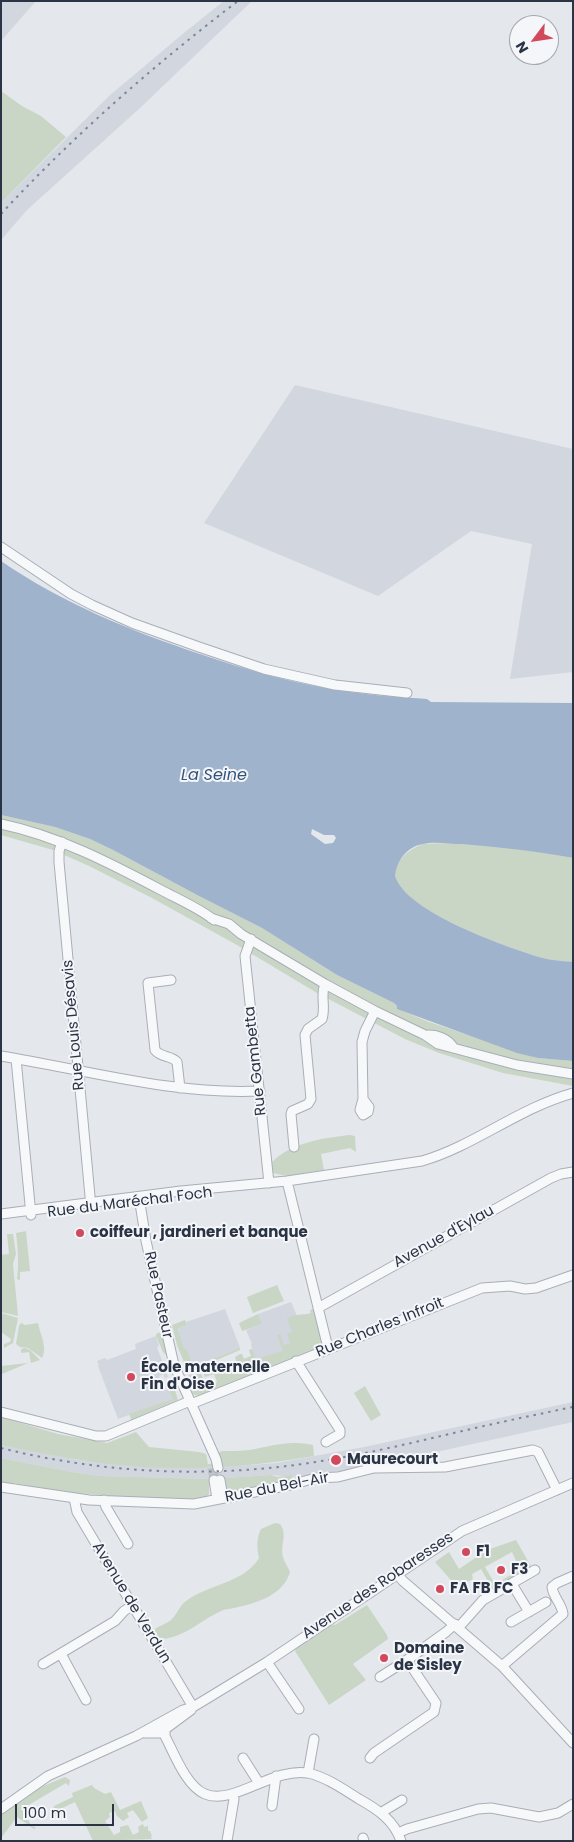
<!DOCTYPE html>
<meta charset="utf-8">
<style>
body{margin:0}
#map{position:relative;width:574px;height:1842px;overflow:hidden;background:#e4e7ec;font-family:Poppins,sans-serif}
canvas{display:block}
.frame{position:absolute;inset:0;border:2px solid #2b3445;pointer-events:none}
.north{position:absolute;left:509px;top:15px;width:50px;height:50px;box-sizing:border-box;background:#f4f6f9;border:1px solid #a4a8b1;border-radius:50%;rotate:239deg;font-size:14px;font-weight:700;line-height:20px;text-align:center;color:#2b3445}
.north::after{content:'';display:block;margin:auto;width:18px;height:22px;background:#d1495b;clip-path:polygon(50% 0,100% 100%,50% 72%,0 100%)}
.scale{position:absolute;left:15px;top:1804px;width:99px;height:22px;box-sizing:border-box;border:2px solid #2b3445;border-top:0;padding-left:6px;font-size:15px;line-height:18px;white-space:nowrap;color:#2b3445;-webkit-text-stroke:4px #f4f6f9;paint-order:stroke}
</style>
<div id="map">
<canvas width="574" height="1842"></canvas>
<div class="frame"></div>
<div class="north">N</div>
<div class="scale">100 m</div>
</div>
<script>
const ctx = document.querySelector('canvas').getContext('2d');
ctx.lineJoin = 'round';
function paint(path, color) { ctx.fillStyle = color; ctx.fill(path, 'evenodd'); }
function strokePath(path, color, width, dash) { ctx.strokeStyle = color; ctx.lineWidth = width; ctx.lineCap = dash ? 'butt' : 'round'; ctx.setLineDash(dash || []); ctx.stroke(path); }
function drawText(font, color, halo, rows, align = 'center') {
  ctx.font = font + ' Poppins,sans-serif'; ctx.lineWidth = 4; ctx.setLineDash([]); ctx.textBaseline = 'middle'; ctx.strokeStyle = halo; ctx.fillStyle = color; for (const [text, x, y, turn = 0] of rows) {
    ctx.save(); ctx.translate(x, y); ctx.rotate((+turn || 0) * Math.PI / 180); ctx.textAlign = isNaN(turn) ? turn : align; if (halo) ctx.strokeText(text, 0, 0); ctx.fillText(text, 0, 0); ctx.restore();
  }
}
const built = new Path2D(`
 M1 1H36L1 41Z
 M224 1H252L140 108 27 210 1 240V203L109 96 185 32Z
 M295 385 573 449V672L510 679 532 544 471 531 378 596 204 523Z
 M291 1302 297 1316 311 1313 310 1310 314 1309 322 1342 258 1373 249 1350 252 1349 251 1344H252L246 1330 262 1324 258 1314Z
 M225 1309 240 1348 193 1367 187 1349H184L178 1334 179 1328 187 1325 186 1322Z
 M156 1336 159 1346 157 1347 168 1377 165 1378 163 1374 159 1376 165 1390 169 1389 172 1399 118 1419 98 1366 99 1365 97 1361 105 1358 107 1360 136 1349 135 1344Z
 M573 1402V1422L377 1465 307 1478 271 1475 209 1479 100 1476 72 1472 1 1458V1445L79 1460 143 1466 174 1468H209L276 1463 364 1447Z`);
const green = new Path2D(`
 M1 91 22 106 41 116 66 137 1 203Z
 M1 815 55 827 90 839 113 850 199 896 262 928 337 975 394 1003 397 1006 398 1009 429 1022 538 1058 573 1061V1086L503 1073 439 1053 405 1039 317 993 237 945 152 898 89 866 53 850 1 835Z
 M423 844C473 841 523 849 573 858V962C562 961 549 960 539 957 504 946 406 912 394 876 397 859 407 850 423 844Z
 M350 1135 355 1136 356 1152 350 1148 321 1154 324 1170 287 1176 273 1173 272 1162C292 1142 324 1138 350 1135Z
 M26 1231 30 1271 20 1272V1280L17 1279C19 1263 18 1249 16 1233Z
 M7 1234H13L16 1254 13 1264 18 1316 1 1312V1255L9 1254Z
 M277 1285 284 1301 253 1313 247 1297Z
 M314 1309 322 1342 315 1350 198 1396 193 1394 188 1377 189 1375 200 1372 203 1378 194 1382 198 1390 217 1382 214 1374 205 1377 203 1372 204 1369 221 1362 224 1369 237 1364 235 1357 240 1354H242L244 1359 251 1356 249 1350 252 1349 256 1359 283 1351 277 1335 280 1334 284 1345 290 1343 287 1334 292 1332 287 1318 296 1315 309 1314 311 1313 310 1310Z
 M1 1313 18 1318 13 1343 4 1348V1344L10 1342 11 1339 1 1332Z
 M258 1314 262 1324 242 1331 239 1323Z
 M185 1320 187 1325 179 1328 178 1330 184 1349H187L193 1366 206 1361 207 1363 188 1372 177 1345 172 1325Z
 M21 1323 25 1325 38 1323C40 1334 48 1348 42 1358L28 1348 20 1347 16 1344 19 1326Z
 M161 1332 162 1333 167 1356 163 1352 156 1336V1334Z
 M25 1348 30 1350 40 1360 31 1363 29 1352 21 1353V1349Z
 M240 1348V1350L212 1362 210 1360Z
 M28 1363 2 1374H1V1366Z
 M173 1384 178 1400 138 1417 132 1422 129 1414 172 1399 168 1386Z
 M365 1386 381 1415 371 1421 354 1393Z
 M1 1417 58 1434 107 1443 136 1432 149 1447 199 1452 206 1454 208 1464 222 1463 218 1453 222 1451C231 1451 241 1451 250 1450 273 1446 288 1440 313 1445L314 1456C268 1464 221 1469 174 1468 116 1468 58 1457 1 1445Z
 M1 1458 72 1472 100 1476 209 1479V1494L205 1498 195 1499 141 1498 63 1492 14 1483H1Z
 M271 1475 277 1477 292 1475 293 1477 289 1480 231 1491 225 1488 224 1478Z
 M275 1523 280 1524C288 1535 280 1544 283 1557 284 1562 288 1567 290 1572 283 1596 256 1603 234 1608 229 1609 224 1609 219 1612 200 1621 182 1639 160 1639L155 1632V1629C160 1625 167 1624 172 1619 177 1614 180 1605 186 1601 209 1584 244 1583 259 1558 257 1548 256 1539 261 1529Z
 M516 1540 532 1568 522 1575 512 1552 485 1567 495 1584 519 1570 521 1576 493 1590 481 1569 472 1574 473 1579 457 1587 435 1562 449 1552 459 1569 487 1550Z
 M367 1605 387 1635 388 1639 353 1664 366 1680 329 1705 295 1651 298 1645 331 1624 335 1625Z
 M65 1777 70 1780 69 1786 66 1783 27 1806 30 1813 26 1816 31 1825 36 1828 34 1829 17 1817 1 1838V1811L41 1787Z
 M92 1785 94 1788 105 1794 111 1792 120 1810 141 1801 148 1818 142 1822 133 1810 127 1813 129 1817 123 1821 117 1816 115 1811 109 1813 110 1817 105 1821 114 1835 120 1832V1827L128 1825 133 1835 139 1832 138 1827 143 1824 144 1827 148 1826V1831H150L152 1836 151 1837 152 1839 93 1841 75 1802 58 1810 59 1812 53 1815 54 1806 73 1797 72 1793Z`);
const water = new Path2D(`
 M1 561C62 603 131 631 200 654 250 671 300 685 351 692 377 696 402 697 427 699L431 702 573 703V858C535 851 499 847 462 844 449 844 435 841 423 844 406 847 397 861 395 876 406 912 504 946 539 957 549 960 562 961 573 962V1061L538 1058 517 1053 397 1009V1006L394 1003 337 975 262 928 199 896 113 850 90 839 55 827 1 815ZM312 829 324 835H334L336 838 333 843 325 844 311 834Z`);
const minorTunnel = new Path2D(`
 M212 1468 214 1480`);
const minor = new Path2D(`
 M1 547 71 594 92 605 132 623 199 647 264 669 335 685 407 693
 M1 824C58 836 110 863 161 890 178 899 199 908 214 920
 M62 842 59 851V862L91 1207
 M211 918 229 924 241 934 325 984 375 1011 425 1035 438 1044 517 1065 573 1074
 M251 939 245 956 269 1183
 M171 980 148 983 155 1050C161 1058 171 1055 177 1062L180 1088
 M428 1035C438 1035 448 1039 453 1047
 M1 1056C87 1070 172 1095 260 1091
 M16 1059 31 1215
 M363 1099 369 1107 368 1112 363 1115 360 1110 363 1099 362 1042 365 1031 375 1011
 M294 1147 291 1114 292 1111 308 1104 311 1099 305 1035 308 1029 322 1019C326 1007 320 995 325 984
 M287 1181 328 1348
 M139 1197 146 1241 174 1365 216 1459 218 1468
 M1 1214 181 1191 287 1181 422 1161C474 1146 519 1108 573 1093
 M318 1308 551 1178 561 1174 573 1172
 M296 1361 340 1430V1434L326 1442
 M191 1404 482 1288 510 1286 525 1289 536 1288 573 1275
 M1 1412 96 1436H106L190 1401
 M214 1480 217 1499
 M220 1480 223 1498
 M1 1487 89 1500 194 1504 290 1485 316 1478 338 1477 374 1468 445 1467 533 1450 538 1452 557 1490
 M74 1498 77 1512 193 1707
 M104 1500 106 1507 128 1544
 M398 1575 403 1581 502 1666 573 1743
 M512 1584 529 1612
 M511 1622 546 1602
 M459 1627 483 1600 535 1570
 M61 1654 86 1700
 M407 1660 446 1632 455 1624
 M267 1662 299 1709
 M43 1664 115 1621 124 1611 133 1605
 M502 1666 563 1614C562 1604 553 1597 552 1587L557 1583 573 1576
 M160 1723 165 1730V1736C174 1753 186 1786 205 1794 233 1806 273 1767 308 1773 326 1777 343 1789 359 1799 377 1809 394 1820 401 1841
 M145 1733H160L191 1710
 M243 1758 259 1783
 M370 1758 374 1753 434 1712 436 1703 407 1660 380 1677
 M308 1773 314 1739
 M272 1806 276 1776
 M1 1809 48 1776 136 1736 183 1710 193 1707 208 1698 267 1662 462 1531 573 1483
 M382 1812 402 1800
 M398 1833 407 1829 478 1809 491 1808 539 1817 558 1813 573 1804
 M363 1838 364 1841
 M227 1841 234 1799 232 1794`);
const rail = new Path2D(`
 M1 214C73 136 154 65 238 1
 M1 1448C93 1471 186 1477 279 1467 340 1460 399 1446 458 1432 496 1423 534 1415 573 1407`);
const markers = [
 [80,1233,5,"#d1495b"],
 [131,1377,5,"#d1495b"],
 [336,1460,6,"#d1495b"],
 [466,1552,5,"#d1495b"],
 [501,1570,5,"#d1495b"],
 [440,1589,5,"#d1495b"],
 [384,1658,5,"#d1495b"]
];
const streetNames = [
 ["Rue Louis Désavis",74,1025,-95],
 ["Rue Gambetta",256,1061,-96],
 ["Rue du Maréchal Foch",130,1203,-7],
 ["Avenue d'Eylau",444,1237,-29],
 ["Rue Pasteur",158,1295,78],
 ["Rue Charles Infroit",380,1328,-22],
 ["Rue du Bel-Air",277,1488,-11],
 ["Avenue des Robaresses",378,1586,-34],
 ["Avenue de Verdun",131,1603,59]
];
const poiNames = [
 ["coiffeur , jardineri et banque",90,1233],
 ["École maternelle",141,1368],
 ["Fin d'Oise",141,1385],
 ["Maurecourt",347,1460],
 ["F1",476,1552],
 ["F3",511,1570],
 ["FA FB FC",450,1589],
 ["Domaine",394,1649],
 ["de Sisley",394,1666]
];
const waterNames = [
 ["La Seine",214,776]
];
paint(built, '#d2d6de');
paint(green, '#c9d6c5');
paint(water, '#9fb4cc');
strokePath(minorTunnel, '#bfc3cb', 9, [9, 4.5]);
strokePath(minor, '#a9aeb7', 11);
strokePath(minor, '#f7f8fa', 9);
strokePath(rail, '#7d8696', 2, [2.5, 5]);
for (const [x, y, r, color] of markers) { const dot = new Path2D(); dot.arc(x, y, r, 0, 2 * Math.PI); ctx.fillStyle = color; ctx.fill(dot); strokePath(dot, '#f4f6f9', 2); }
drawText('15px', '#2b3445', '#f4f6f9', streetNames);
drawText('bold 15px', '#2b3445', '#f4f6f9', poiNames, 'left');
drawText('italic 16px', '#34527a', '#f4f6f9', waterNames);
</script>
